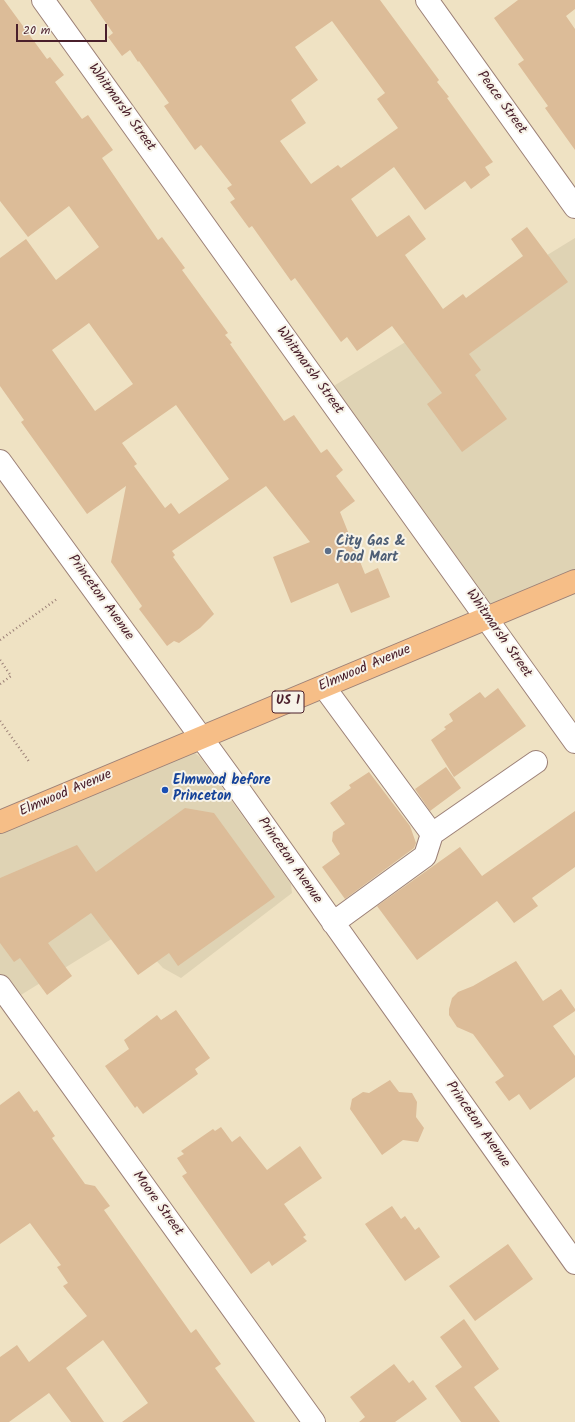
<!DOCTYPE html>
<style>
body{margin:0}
#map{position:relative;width:575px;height:1422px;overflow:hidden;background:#efe2c3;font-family:Kalam,sans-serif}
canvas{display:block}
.scale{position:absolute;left:16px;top:24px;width:91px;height:18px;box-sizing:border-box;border:2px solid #4a1f2b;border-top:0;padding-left:5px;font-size:12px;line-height:14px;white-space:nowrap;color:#4a1f2b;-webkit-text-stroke:3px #f7f3e8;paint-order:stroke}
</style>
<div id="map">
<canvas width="575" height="1422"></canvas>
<div class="scale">20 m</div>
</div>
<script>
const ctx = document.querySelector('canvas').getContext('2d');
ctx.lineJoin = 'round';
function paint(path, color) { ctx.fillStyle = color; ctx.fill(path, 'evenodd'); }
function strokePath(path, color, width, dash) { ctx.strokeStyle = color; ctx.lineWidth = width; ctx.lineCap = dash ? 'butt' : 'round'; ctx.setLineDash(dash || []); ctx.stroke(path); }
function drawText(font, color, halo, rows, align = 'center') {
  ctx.font = font + ' Kalam,sans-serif'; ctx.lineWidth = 4; ctx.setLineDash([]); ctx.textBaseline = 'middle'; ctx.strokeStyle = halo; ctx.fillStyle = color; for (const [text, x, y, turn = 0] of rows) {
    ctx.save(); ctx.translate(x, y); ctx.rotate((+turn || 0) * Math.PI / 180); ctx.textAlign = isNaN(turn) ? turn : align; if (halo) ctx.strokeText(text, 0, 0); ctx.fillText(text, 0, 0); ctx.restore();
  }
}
const built = new Path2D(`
 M575 238V594L494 625 319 395Z
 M194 752 201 758 291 884 292 893 181 978 163 968 140 943 118 935 3 1006 0 1002V832Z`);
const building = new Path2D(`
 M0 0H4L47 59 50 57 64 75 55 82 82 119 88 115 113 150 102 158 158 240 162 237 185 268 182 270 228 333 225 335 232 343 230 344 284 421 294 415 321 453 327 449 343 470 336 476 355 501 340 512 365 574 378 568 390 597 351 613 338 583 291 603 273 557 310 542 266 486 172 551 175 555 173 557 214 614 200 628 179 643 174 641 167 646 139 609 142 606 111 562 126 486 87 514 21 422 24 420 0 386V258L26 239 56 280 99 247 69 206 28 237 0 201ZM89 323 133 384 95 411 52 350ZM176 405 229 479 179 514 171 503 165 508 134 466 137 464 122 443Z
 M90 0H380L439 80 437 82 449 97 447 98 493 162 485 167 490 175 471 189 465 181 425 210 394 167 351 199 377 237 409 215 426 239 405 255 443 309 463 294 466 298 523 256 511 239 527 227 568 282 469 354 481 370 475 375 507 419 462 452 427 404 442 393 392 326 357 351 347 337 341 342 295 278 291 281 252 226 249 228 230 202 235 199 227 188 232 185 201 145 195 150 164 106 169 103 139 61 138 62 130 50 122 56 108 37 113 33ZM332 21 385 93 377 99 398 128 341 168 338 165 311 184 280 141 306 123 291 100 318 80 295 47Z
 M518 0H575V9L566 16 575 29V150L545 108 548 106 518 64 524 60 494 18Z
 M498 688 526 726 454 777 431 740 446 729 444 727 453 721 449 714 480 692 485 698Z
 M446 767 461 788 430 811 415 789Z
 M369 772 410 826 416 843 414 848 345 899 322 867 340 854 332 841 333 832 345 824 330 803 351 788 349 785Z
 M185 808 214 813 275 897 178 966 169 953 138 975 91 913 48 943 72 976 47 995 20 958 14 962 0 943V878L77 845 96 872Z
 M575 811V867L532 898 538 906 514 923 497 901 417 960 377 906 460 847 482 876Z
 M516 961 543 1001 561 989 575 1009V1011L553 1026 575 1056V1077L530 1110 519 1094 509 1101 495 1082 504 1076 473 1034 457 1027 449 1015V1009L452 998 458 992 473 986Z
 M176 1010 210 1058 195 1069 198 1074 143 1114 137 1106 135 1108 105 1066 129 1049 124 1040 157 1015 161 1020Z
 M390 1080 399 1092 412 1093 417 1102 416 1117 424 1128 418 1142 403 1140 382 1155 350 1109 352 1099 363 1092 369 1093Z
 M19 1091 34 1112 37 1110 55 1136 52 1138 85 1184 95 1186 110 1206 104 1210 191 1333 196 1329 221 1364 215 1368 255 1422H122L148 1403 103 1340 66 1368 104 1422H71L49 1393 9 1422H0V1357L17 1345 29 1362 87 1316 63 1286 68 1283 57 1267 61 1265 30 1223 0 1244V1105Z
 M221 1127 232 1142 240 1136 267 1170 300 1146 322 1178 284 1204 306 1235 303 1237 307 1241 272 1266 269 1261 251 1274 182 1176 187 1173 177 1158 184 1154 181 1151 213 1129 215 1131Z
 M392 1206 401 1219 405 1216 415 1230 419 1227 440 1257 405 1281 365 1224Z
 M508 1244 533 1279 475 1321 449 1286Z
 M464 1319 499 1369 474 1387 500 1422H461L435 1386 462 1367 440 1337Z
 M394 1364 409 1383 413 1380 427 1399 395 1422H359L365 1417 350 1397Z`);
const path = new Path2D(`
 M0 640 57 599
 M0 660 11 676 0 684
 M0 721 30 763`);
const minor = new Path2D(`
 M43 0 575 742
 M427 0 575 207
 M0 461 230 777 575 1263
 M324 687 432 834 425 856 333 923
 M432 834 536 762
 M0 986 314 1422`);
const major = new Path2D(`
 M0 822 575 581`);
const markers = [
 [328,551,4,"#5c6f8a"],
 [165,790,4,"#1a4fb4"]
];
const shields = [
 [288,702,32]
];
const shieldNames = [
 ["US 1",288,702]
];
const streetNames = [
 ["Peace Street",501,103,54],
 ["Whitmarsh Street",121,108,54],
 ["Whitmarsh Street",309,371,54],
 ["Princeton Avenue",100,598,54],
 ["Whitmarsh Street",498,634,55],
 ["Elmwood Avenue",365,669,-23],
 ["Elmwood Avenue",66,794,-23],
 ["Princeton Avenue",289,861,55],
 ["Princeton Avenue",477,1125,55],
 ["Moore Street",157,1204,54]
];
const serviceNames = [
 ["City Gas &",336,543],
 ["Food Mart",336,559]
];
const transitNames = [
 ["Elmwood before",173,782],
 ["Princeton",173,798]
];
paint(built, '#dfd3b4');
paint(building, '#dcbc98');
strokePath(minor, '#9c8077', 24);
strokePath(major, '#9c8077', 24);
strokePath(path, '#9c8077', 2.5, [1, 3]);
strokePath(minor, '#fff', 22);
strokePath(major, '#f6be87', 22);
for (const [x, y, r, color] of markers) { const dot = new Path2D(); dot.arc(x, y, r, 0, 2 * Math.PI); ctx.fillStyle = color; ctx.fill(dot); strokePath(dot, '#f7f3e8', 1.5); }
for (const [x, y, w] of shields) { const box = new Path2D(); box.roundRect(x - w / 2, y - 11, w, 22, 3); ctx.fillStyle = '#f7f3e8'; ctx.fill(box); strokePath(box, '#4a1f2b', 1); }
drawText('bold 13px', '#4a1f2b', null, shieldNames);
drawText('14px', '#4a1f2b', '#f7f3e8', streetNames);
drawText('bold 14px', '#4e5e75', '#f7f3e8', serviceNames, 'left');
drawText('bold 14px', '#164399', '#f7f3e8', transitNames, 'left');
</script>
